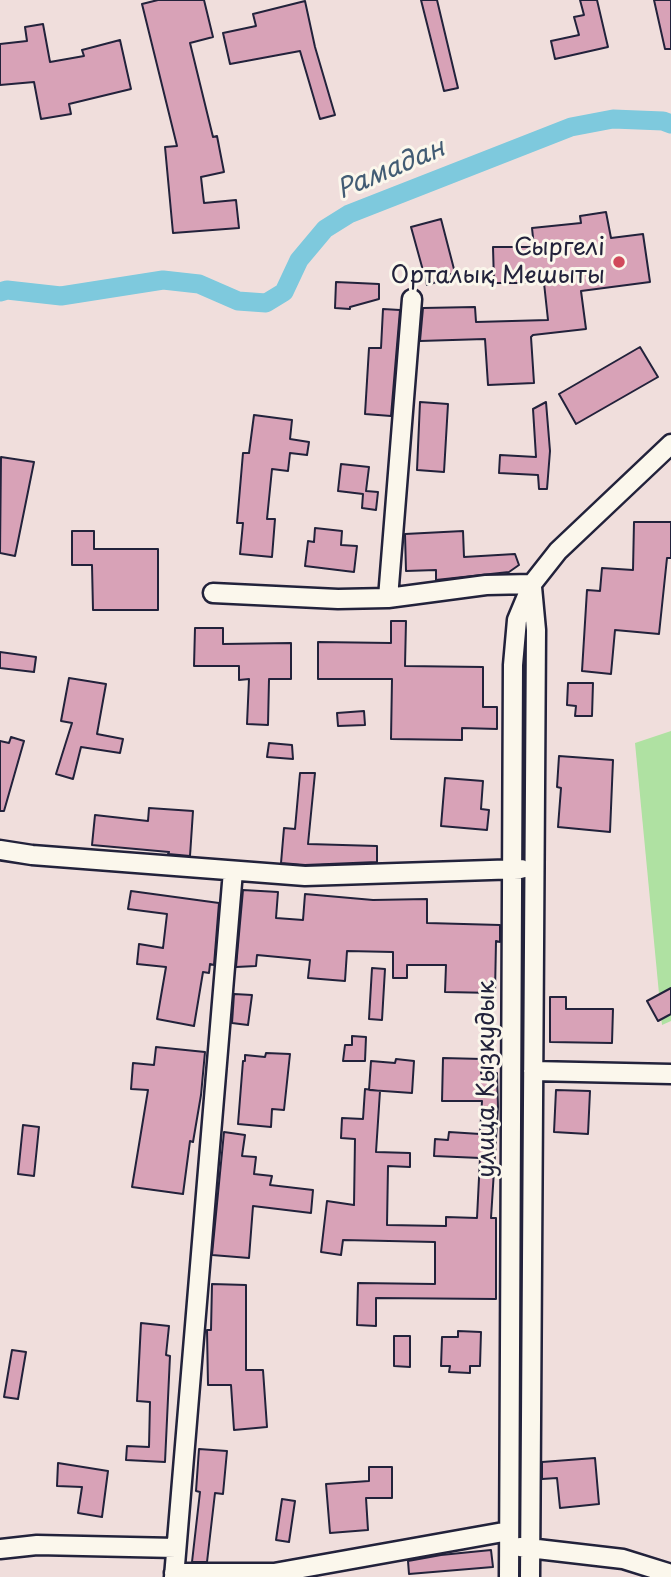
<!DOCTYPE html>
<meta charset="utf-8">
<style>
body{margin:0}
canvas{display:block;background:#f0dedc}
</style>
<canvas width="671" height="1577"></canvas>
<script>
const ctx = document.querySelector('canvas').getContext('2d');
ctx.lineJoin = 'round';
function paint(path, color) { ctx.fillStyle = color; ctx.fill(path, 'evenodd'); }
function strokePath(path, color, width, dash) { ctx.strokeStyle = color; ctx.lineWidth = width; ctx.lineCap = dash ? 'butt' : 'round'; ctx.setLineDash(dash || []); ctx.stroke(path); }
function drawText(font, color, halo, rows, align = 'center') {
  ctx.font = font + ' "Playpen Sans",sans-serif'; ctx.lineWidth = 6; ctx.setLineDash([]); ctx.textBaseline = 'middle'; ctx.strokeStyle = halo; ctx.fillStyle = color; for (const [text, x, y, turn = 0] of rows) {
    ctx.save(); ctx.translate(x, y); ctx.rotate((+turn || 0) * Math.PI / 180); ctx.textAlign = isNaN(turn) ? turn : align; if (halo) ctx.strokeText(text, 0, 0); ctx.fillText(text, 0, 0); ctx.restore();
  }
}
const green = new Path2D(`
 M671 731V1021L662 1025 635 743Z`);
const canal = new Path2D(`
 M0 292 7 290 61 296 163 280 199 284 238 301 266 303 284 292 299 260 325 229 349 214 571 127 613 119 663 121 671 124`);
const building = new Path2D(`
 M158 0H204L213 37 190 43 213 137 217 136 224 172 201 177 204 203 236 200 239 228 173 233 165 147 177 146 142 4Z
 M421 0H437L458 88 444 91Z
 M580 0H597L608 47 555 59 551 41 579 35 574 17 584 15Z
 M654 0H671V49H665Z
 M305 1 315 47 335 115 320 119 300 51 230 64 223 33 256 26 253 14Z
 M43 24 50 62 84 56 82 50 120 40 131 89 69 104 71 114 41 119 34 82 0 85V44L27 41 25 27Z
 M606 212 611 238 643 234 650 282 581 291 586 329 533 335 531 337 534 383 488 385 485 339 420 341 423 308 475 307 476 322 548 320 544 283H494L493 247H534L532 228 581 223 580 216Z
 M441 219 455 273 442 277 443 280 427 285 411 227Z
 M336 282 379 284V299L350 307V309L335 308Z
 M383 309 400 310 391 416 365 414 369 348H381Z
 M640 347 658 377 576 424 559 394Z
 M420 402 448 404 444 472 417 470Z
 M546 402 550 451 547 489H539L538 475 499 473 500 455 536 457 533 409Z
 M254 415 292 420 290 439 309 442 307 455 290 453 288 471 272 469 267 519H275L272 557 240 554 243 523H237L243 453H249Z
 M1 457 34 462 15 556 0 553Z
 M341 464 369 467 366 491 378 492 376 510 362 508 363 494 338 491Z
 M634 522H671V558H667L659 634 615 630 611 674 582 671 587 590 600 591 602 568 633 570Z
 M315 528 342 531 341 545 357 546 354 572 305 566 308 541 314 542Z
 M72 531H94V549H158V610H93L92 565H72Z
 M463 531 464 557 515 554 519 565 509 572 436 580V570L406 571 405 534Z
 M391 621H406L405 666 483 667V707H497V729L462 728V740L391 739 392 679H318V642L391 643Z
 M195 628H223V644L291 643V679H269L268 725 247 724 249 679 239 680V666H194Z
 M0 652 36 657 34 672 0 668Z
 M69 678 106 684 97 734 123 739 120 753 81 747 73 779 56 774 72 723 61 721Z
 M568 683H593L592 716H575L576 706 567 705Z
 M364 711 365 725 338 726 337 713Z
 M11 737 24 741 4 811H0V741L9 743Z
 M269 743 292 745 293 759 267 757Z
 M559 756 613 760 610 832 558 827 561 788 557 787Z
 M300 773H315L308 844 377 846V862L305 865 281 863 284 828 295 829Z
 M445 778 483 781 481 809 489 810 487 830 441 826Z
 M149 808 193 811 190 856 168 854 169 852 92 845 95 815 148 821Z
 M243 890 278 892 276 918 303 920 305 894 373 900 427 899V923L500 925V942L496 941 495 993 445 992 446 965H407V978H393V952L347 951 345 981 308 978 310 960 257 955 256 966 236 967Z
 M131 891 219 903 214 965 210 964 209 973 203 972 194 1026 157 1019 166 967 137 964 139 944 163 948 167 914 128 909Z
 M372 968 385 969 382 1020 369 1019Z
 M671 988V1014L658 1021 647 1001Z
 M234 994 252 995 248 1025 232 1023Z
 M550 997H566V1009H613L612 1043 550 1042Z
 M352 1036 366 1037 365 1061H343L345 1045H352Z
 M156 1047 205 1052 201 1095 193 1142 190 1141 183 1194 132 1187 148 1090 131 1089 133 1063 154 1065Z
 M266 1053 290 1054 284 1110 272 1109 271 1127 238 1124 243 1061H245V1055L265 1057Z
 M443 1058 482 1059 481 1073H497L498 1107 491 1218H496V1299L376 1298V1326L357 1325 358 1283 435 1284V1242L343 1240 341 1255 321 1252 327 1201 354 1205 355 1139 341 1138 342 1118 363 1119 365 1089 380 1091 376 1152 410 1153V1167L388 1166 387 1225 446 1226V1217L477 1218 480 1158 434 1156 435 1139 448 1140 449 1132 480 1134 482 1101H442Z
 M396 1059 414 1061 412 1093 369 1090 371 1061 395 1063Z
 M556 1090 590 1091 588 1134 554 1132Z
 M23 1125 39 1127 34 1176 18 1174Z
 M224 1132 245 1135 242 1156 256 1157 254 1174 272 1176 270 1185 313 1190 311 1213 253 1206 249 1258 212 1255Z
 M212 1284 246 1285V1370H263L267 1427 234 1430 231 1385H208L207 1330H211Z
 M141 1323 169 1326 166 1355 170 1356 165 1462 126 1460 127 1446 149 1447 150 1402 137 1401Z
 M458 1331 481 1332 480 1366H470V1373L449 1372 450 1366H441L442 1337H458Z
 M394 1336H410V1367L394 1366Z
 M12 1350 26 1352 18 1399 4 1397Z
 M199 1449 227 1451 223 1494 215 1493 207 1562H192L200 1492 196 1491Z
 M595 1458 599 1504 560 1508 557 1478 542 1479V1462Z
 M58 1463 108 1471 102 1517 78 1513 82 1487 57 1486Z
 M369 1467H392V1498H366L368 1530 330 1533 326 1484 369 1481Z
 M282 1499 295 1501 289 1542 276 1540Z
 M491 1550 493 1567 409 1574 408 1561 441 1555Z`);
const minor = new Path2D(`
 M213 593 338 599 388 598 486 585 532 584
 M388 598 412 299
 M0 850 32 855 305 876 521 869
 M533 1071 671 1074
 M520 1547 623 1559 671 1574
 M0 1549 37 1545 176 1548
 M174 1573H274L509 1531
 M174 1577 233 871
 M509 1577 513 665 517 620 532 584 558 551 671 444
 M530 1577 536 630 532 587`);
const markers = [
 [619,262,7,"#d1495b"]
];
const poiNames = [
 ["Сыргелі",605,248],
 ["Орталық Мешыты",605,276]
];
const streetNames = [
 ["улица Кызкудык",487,1079,-90]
];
const waterNames = [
 ["Рамадан",391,170,-23]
];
paint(green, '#afe1a2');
strokePath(canal, '#7ec9dd', 19);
paint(building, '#d8a2b7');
strokePath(building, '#22223b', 2);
strokePath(minor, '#22223b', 23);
strokePath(minor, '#fbf7ec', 18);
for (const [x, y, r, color] of markers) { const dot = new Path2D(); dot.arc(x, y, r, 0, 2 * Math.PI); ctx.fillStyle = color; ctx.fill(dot); strokePath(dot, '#fbf7ec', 2.5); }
drawText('24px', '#22223b', '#fbf7ec', poiNames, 'right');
drawText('24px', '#22223b', '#fbf7ec', streetNames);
drawText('italic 26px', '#425c74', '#fbf7ec', waterNames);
</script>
